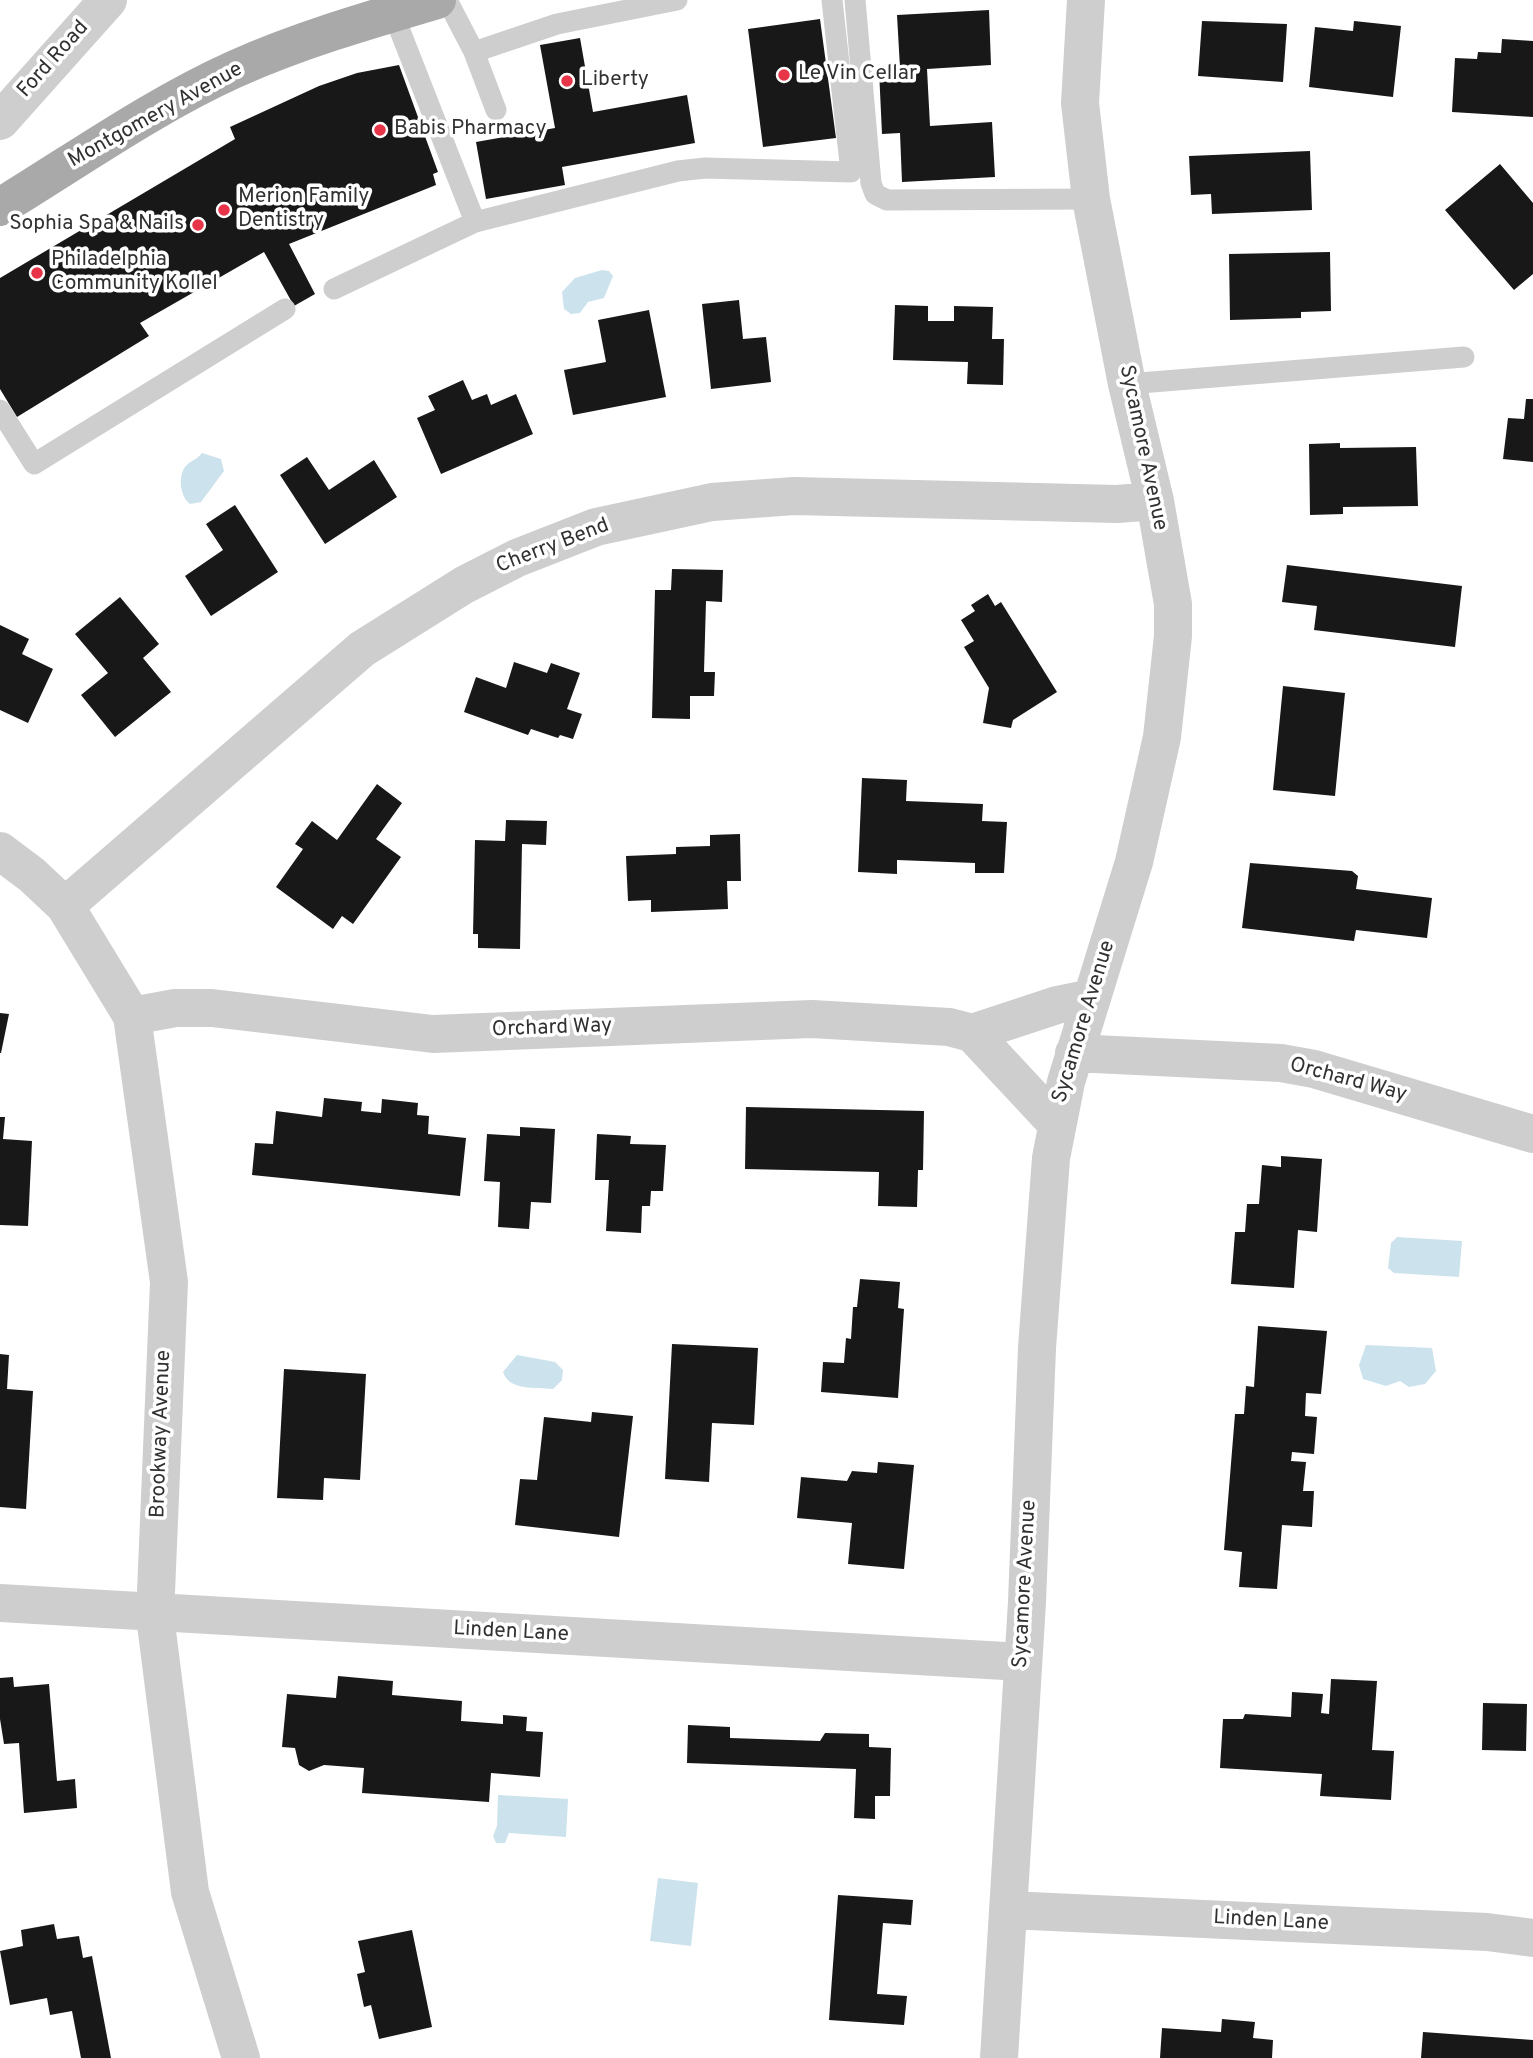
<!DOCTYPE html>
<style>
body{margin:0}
canvas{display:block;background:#fff}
</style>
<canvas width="1533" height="2058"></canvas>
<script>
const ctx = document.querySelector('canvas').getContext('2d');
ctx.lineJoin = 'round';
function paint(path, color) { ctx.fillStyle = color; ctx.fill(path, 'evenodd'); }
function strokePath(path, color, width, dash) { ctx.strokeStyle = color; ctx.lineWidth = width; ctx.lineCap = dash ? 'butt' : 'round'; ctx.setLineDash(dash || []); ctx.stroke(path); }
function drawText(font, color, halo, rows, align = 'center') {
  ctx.font = font + ' Overpass,sans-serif'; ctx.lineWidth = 7; ctx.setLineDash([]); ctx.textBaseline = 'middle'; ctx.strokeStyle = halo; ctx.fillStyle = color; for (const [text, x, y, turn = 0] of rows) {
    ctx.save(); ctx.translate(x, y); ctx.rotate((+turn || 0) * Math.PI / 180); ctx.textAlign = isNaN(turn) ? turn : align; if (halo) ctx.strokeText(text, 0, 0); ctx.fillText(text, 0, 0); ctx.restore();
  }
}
const water = new Path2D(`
 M602 270 609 271 613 276 604 298 588 302 580 313 571 314 564 309 562 292 575 278Z
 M202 453 221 459 224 471 201 502 190 504C179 496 177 471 189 463 195 459 197 459 202 453Z
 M1397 1237 1462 1241 1459 1277 1394 1273 1388 1268 1391 1243Z
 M1366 1345 1432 1348 1436 1371 1425 1384 1409 1387 1400 1381 1386 1386 1363 1379 1359 1365Z
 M517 1355 555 1362 563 1370 562 1380 553 1389C536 1387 509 1391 503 1372Z
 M498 1795 568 1799 566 1837 509 1833 505 1843H496L493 1836 497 1826Z
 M658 1878 698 1883 691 1946 650 1941Z`);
const building = new Path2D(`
 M989 10 991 65 927 69 930 126 992 122 995 177 902 182 900 133 882 134 879 70 900 68 897 15Z
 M820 19 836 138 763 147 748 29Z
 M1202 21 1287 24 1283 82 1198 76Z
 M1354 21 1401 26 1393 97 1309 87 1315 27 1353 31Z
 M580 38 593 112 687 95 695 143 562 167 565 185 486 199 476 142 555 128 540 45Z
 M1502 39 1533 41V117L1452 112 1455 58 1477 59 1478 52 1501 53Z
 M399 65 438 172 433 174 436 185 289 244 315 294 294 306 264 252 140 323 149 336 17 417 0 389V278L235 139 230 127 319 86 357 73Z
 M1310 151 1312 210 1212 214 1211 194 1191 195 1189 156Z
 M1500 164 1533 203V274L1514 290 1445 210Z
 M1330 252 1331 311 1301 312V318L1230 320 1229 254Z
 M739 300 743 339 766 337 771 382 711 389 702 304Z
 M895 305 928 306V321H954V306L993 307 992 339H1004L1003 385 967 384 968 362 893 360Z
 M649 310 666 397 573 415 564 370 606 362 598 320Z
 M463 380 472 400 487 394 491 405 516 394 533 434 441 474 417 418 435 410 428 396Z
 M1526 399H1533V462L1503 459 1508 418 1524 419Z
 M1340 443V448L1416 447 1418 506 1343 507V514L1310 515 1309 444Z
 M307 457 329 490 374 460 397 497 325 544 280 475Z
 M235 505 278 572 211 616 185 576 223 550 206 524Z
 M1287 565 1462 586 1455 647 1314 630 1317 606 1282 602Z
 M672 569 723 570 722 602 706 601 704 672H715L714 696H690V719L652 718 655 590H671Z
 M988 594 995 606 1001 602 1057 692 1013 720 1011 728 983 723 989 688 964 647 974 641 961 620 975 611 971 605Z
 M120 597 159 644 143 658 171 692 115 737 81 695 108 673 75 634Z
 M0 625 29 639 22 654 53 669 28 723 0 710Z
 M514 662 547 673 551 663 580 673 567 709 582 714 573 739 560 735 558 738 531 729 528 735 464 712 476 677 506 688Z
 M1283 686 1345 693 1335 796 1273 790Z
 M862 778 907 780 906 801 983 804 982 821 1007 822 1004 873H975V863L897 860V874L858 872Z
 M377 784 402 803 376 839 401 857 353 924 342 916 333 929 276 887 303 849 295 844 312 821 337 840Z
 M506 820 547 821 546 845 522 844 520 949 478 948V934H473L475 840 505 841Z
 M740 834 741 881H727L728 909 651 912V900L628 901 626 856 676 854V847L710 846V835Z
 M1250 863 1352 871 1358 876 1356 889 1432 898 1427 938 1356 930 1354 941 1242 928Z
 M0 1013 9 1014 1 1053H0Z
 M324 1098 362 1102 361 1111 381 1113 382 1099 418 1103 417 1115 429 1116 428 1134 466 1138 460 1196 252 1175 255 1143 273 1144 276 1111 322 1117Z
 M746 1107 924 1111 923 1170H918L917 1207 878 1206 879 1172 745 1169Z
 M0 1117H5L3 1139 32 1141 28 1226 0 1225Z
 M520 1127 555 1129 551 1203 531 1202 529 1229 498 1227 500 1182 484 1181 487 1134 520 1136Z
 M597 1134 631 1136 630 1144 666 1145 663 1191H651L650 1206H642L641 1233 606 1231 609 1180H595Z
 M1281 1156 1322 1159 1317 1232 1298 1230 1294 1288 1231 1284 1235 1232H1245L1247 1204H1259L1262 1165 1281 1167Z
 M860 1279 900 1282 898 1308 904 1309 898 1398 821 1392 823 1362 844 1363 846 1338 851 1339 853 1307H857Z
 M1258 1326 1327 1331 1321 1394 1306 1393 1305 1416 1317 1417 1314 1454 1292 1452 1291 1461 1306 1462 1303 1491H1314L1312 1527 1282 1525 1277 1589 1239 1587 1242 1552 1224 1550 1235 1414H1244L1246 1386 1254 1387Z
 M672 1344 758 1348 754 1425 712 1423 709 1482 665 1479Z
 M0 1354 9 1355 7 1389 33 1391 26 1509 0 1507Z
 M284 1369 366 1374 360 1480 324 1478 323 1500 277 1498Z
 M592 1412 633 1416 619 1537 515 1525 520 1479 537 1480 544 1417 591 1422Z
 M878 1462 914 1465 904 1569 848 1564 852 1523 797 1518 801 1477 847 1481 852 1471 877 1473Z
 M338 1676 393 1681 392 1695 462 1701 461 1721 503 1724V1715L527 1717 526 1731 543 1732 540 1777 491 1773 489 1802 362 1793 364 1768 324 1765 309 1771 299 1765 295 1748 282 1747 287 1694 336 1698Z
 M13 1677 14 1687 49 1684 57 1781 75 1779 77 1808 24 1813 19 1743 4 1744 0 1719V1678Z
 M1331 1679 1377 1681 1372 1750 1394 1751 1391 1800 1320 1796 1322 1774 1220 1768 1223 1719H1243L1245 1714 1291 1717 1292 1692 1323 1694 1321 1713 1329 1714Z
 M1483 1703 1527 1704 1526 1751 1482 1750Z
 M688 1725 730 1727V1738L820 1741 825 1733 869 1734V1747L891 1748 890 1796H875V1819L854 1818 856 1769 687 1763Z
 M838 1895 913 1900 911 1925 883 1923 877 1994 907 1996 904 2025 829 2020Z
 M54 1924 57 1939 79 1936 83 1958 92 1956 111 2058H81L72 2011 50 2015 47 1998 10 2005 0 1951 23 1946 21 1930Z
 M412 1930 432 2027 379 2039 371 2005 364 2007 357 1974 365 1972 358 1941Z
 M1222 2019 1255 2022 1253 2038 1273 2040 1272 2058H1160L1162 2028 1221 2032Z
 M1423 2032 1533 2040V2058H1421Z`);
const service = new Path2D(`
 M447 0 474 52 496 110
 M855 0 871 183 875 194 887 200 1091 199
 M474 52 557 24 677 0
 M475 222 678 171 705 168 851 172 832 0
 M334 289 475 222 393 13
 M1127 384 1464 357
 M0 410 34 464 285 309`);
const minor = new Path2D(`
 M0 121 108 0
 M0 851 32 875 65 906 132 1016 169 1282 155 1616 190 1892 241 2058
 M65 906 362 649 464 585 517 558 596 527 712 502 794 496 1117 504 1155 501
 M132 1016 175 1008H212L433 1034 812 1019 949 1027 972 1033 1056 1123
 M972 1033 1057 1005 1091 998
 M1074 1053 1281 1063 1314 1069 1533 1134
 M0 1603 1022 1662
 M1008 1910 1487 1932 1533 1938
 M999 2058 1027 1602 1037 1348 1051 1158 1066 1082 1134 862 1162 737 1173 636V604L1155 501 1127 384 1091 199 1080 103 1086 0`);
const primary = new Path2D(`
 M0 207C77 160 153 106 235 69 300 40 369 20 437 0`);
const markers = [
 [784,75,7,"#e73448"],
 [567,81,7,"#e73448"],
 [380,130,7,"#e73448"],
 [224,210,7,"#e73448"],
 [198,225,7,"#e73448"],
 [37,273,7,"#e73448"]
];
const streetNames = [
 ["Ford Road",54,60,-48],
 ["Montgomery Avenue",156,116,-29],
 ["Sycamore Avenue",1142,448,78],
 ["Cherry Bend",553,547,-21],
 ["Sycamore Avenue",1085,1022,-73],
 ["Orchard Way",552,1029,-2],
 ["Orchard Way",1348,1081,15],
 ["Brookway Avenue",162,1434,-88],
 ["Sycamore Avenue",1026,1584,-87],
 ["Linden Lane",511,1633,3],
 ["Linden Lane",1271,1922,3]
];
const poiNames = [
 ["Le Vin Cellar",798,75],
 ["Liberty",581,81],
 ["Babis Pharmacy",394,130],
 ["Merion Family",238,198],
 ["Dentistry",238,222],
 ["Sophia Spa & Nails",184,225,"right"],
 ["Philadelphia",51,261],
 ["Community Kollel",51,285]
];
paint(water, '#cce2ed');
paint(building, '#181818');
strokePath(service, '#cecece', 21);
strokePath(minor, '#cecece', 38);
strokePath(primary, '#a9a9a9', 38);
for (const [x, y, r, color] of markers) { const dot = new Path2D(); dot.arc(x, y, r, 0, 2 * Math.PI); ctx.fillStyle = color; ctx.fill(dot); strokePath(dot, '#fff', 2.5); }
drawText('21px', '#313131', '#fff', streetNames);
drawText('21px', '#313131', '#fff', poiNames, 'left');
</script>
